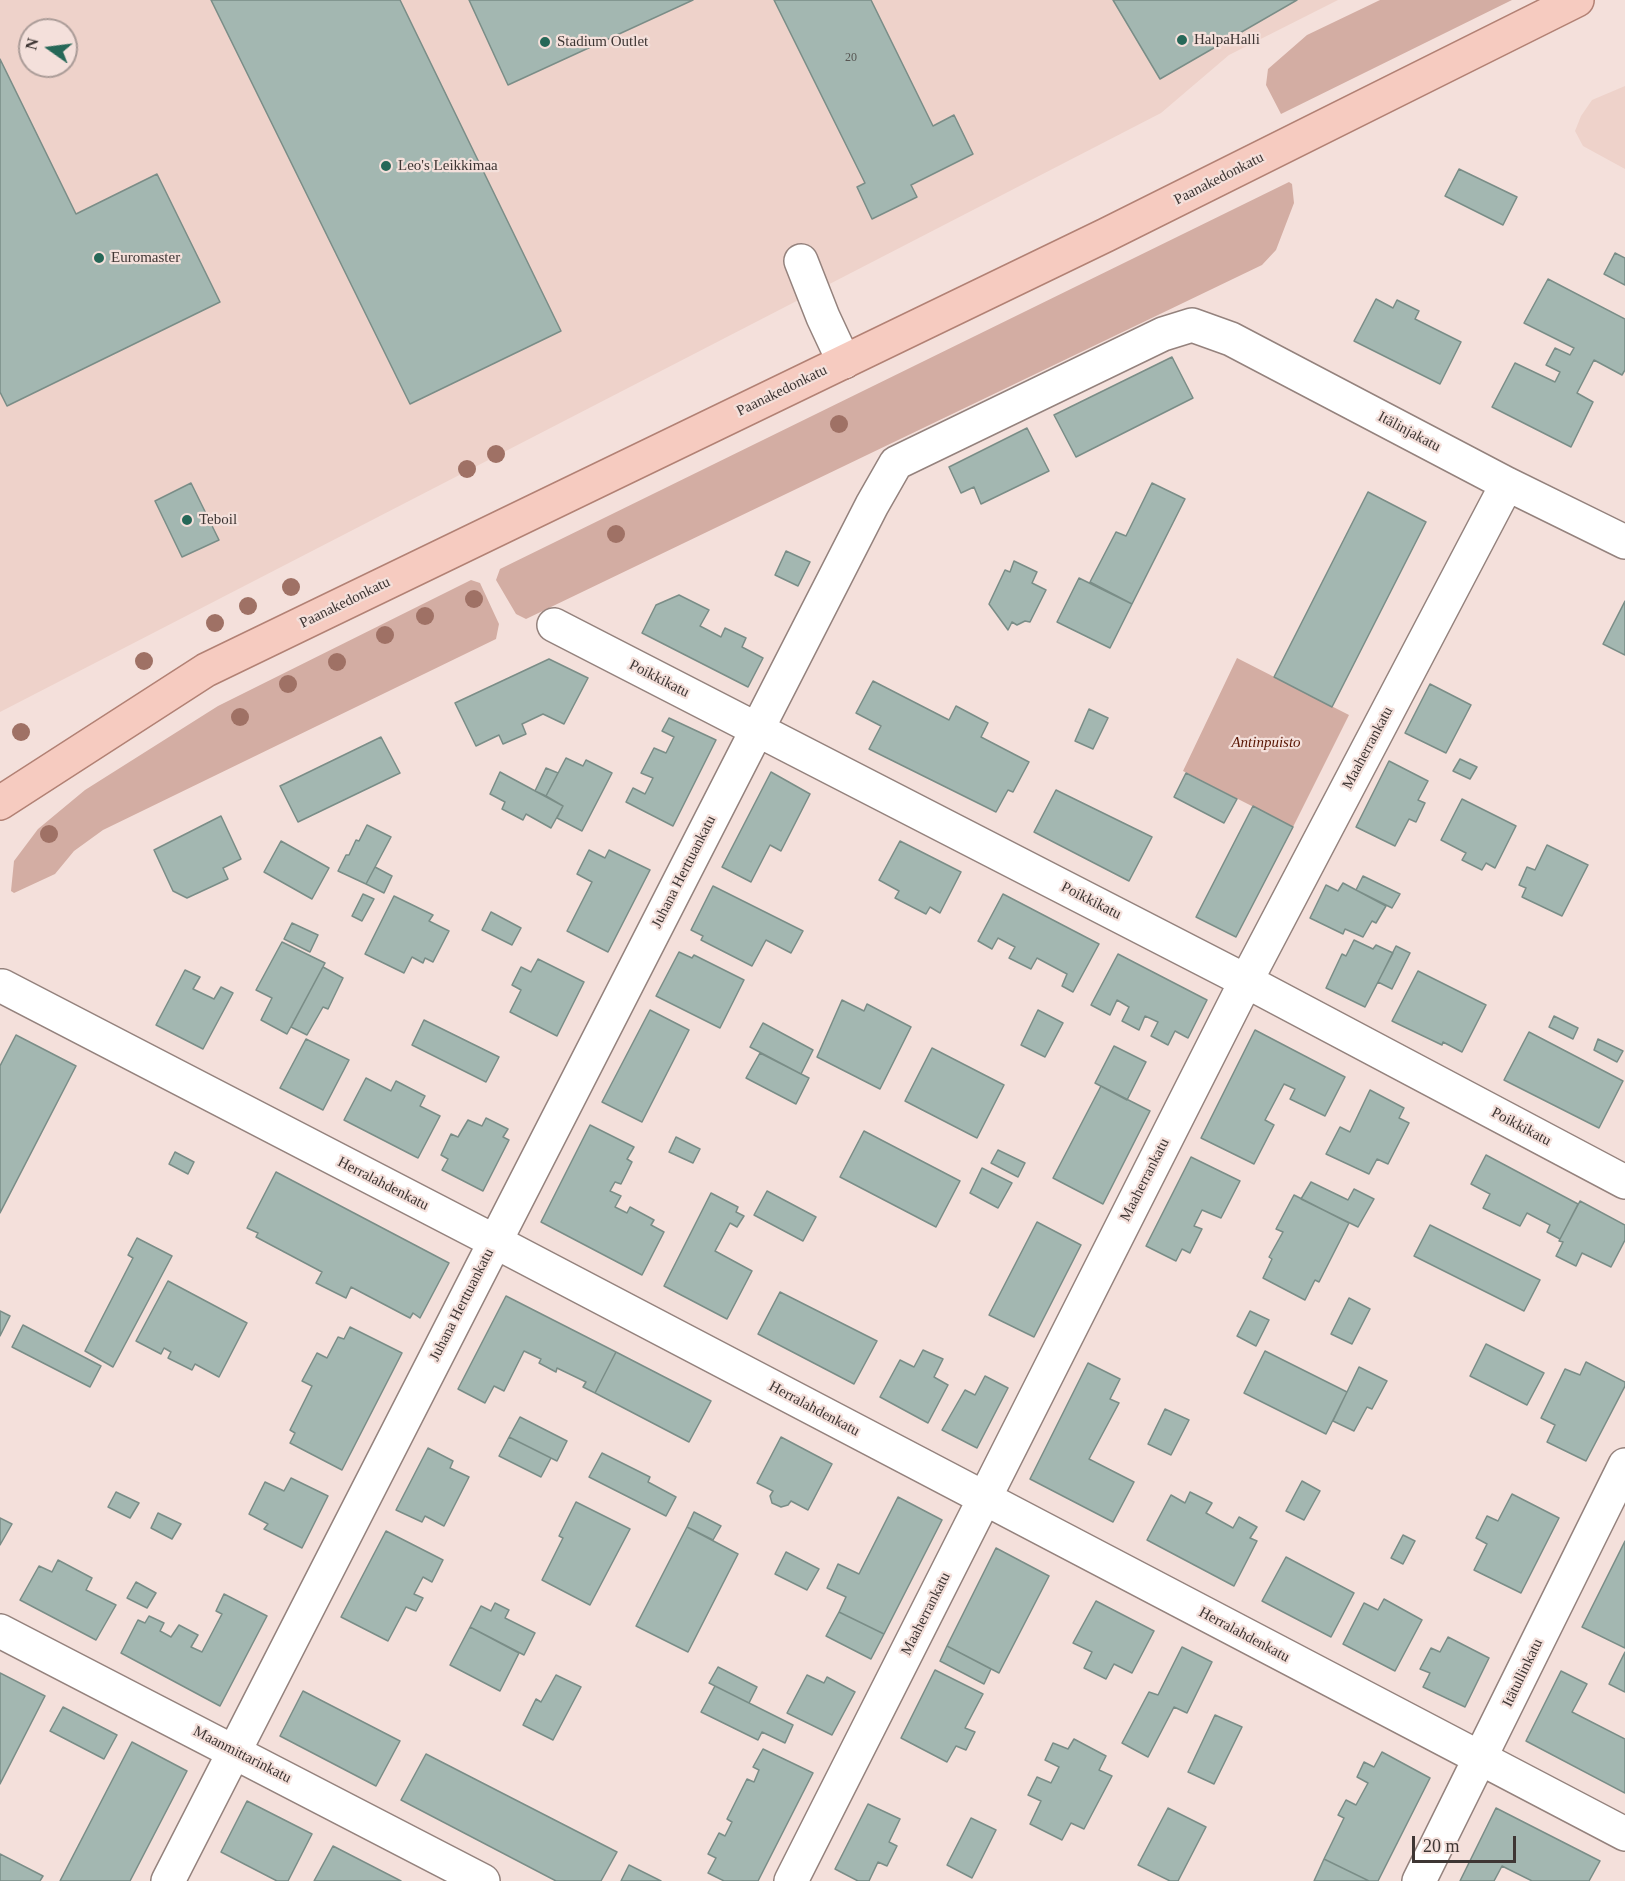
<!DOCTYPE html>
<meta charset="utf-8">
<style>
body{margin:0}
#map{position:relative;width:1625px;height:1881px;overflow:hidden;background:#f4e0db;font-family:"Times New Roman",serif}
canvas{display:block}
.north{position:absolute;left:18px;top:18px;width:60px;height:60px;box-sizing:border-box;background:#f4e0db;border:2px solid #ab9c98;border-radius:50%;rotate:284deg;font-size:16px;font-weight:700;line-height:24px;text-align:center;color:#3e3634}
.north::after{content:'';display:block;margin:auto;width:21px;height:27px;background:#266858;clip-path:polygon(50% 0,100% 100%,50% 72%,0 100%)}
.scale{position:absolute;left:1412px;top:1836px;width:104px;height:27px;box-sizing:border-box;border:3px solid #3e3634;border-top:0;padding-left:8px;font-size:18px;line-height:21px;white-space:nowrap;color:#3e3634;-webkit-text-stroke:4px #f4e0db;paint-order:stroke}
</style>
<div id="map">
<canvas width="1625" height="1881"></canvas>
<div class="north">N</div>
<div class="scale">20 m</div>
</div>
<script>
const ctx = document.querySelector('canvas').getContext('2d');
ctx.lineJoin = 'round';
function paint(path, color) { ctx.fillStyle = color; ctx.fill(path, 'evenodd'); }
function strokePath(path, color, width, dash) { ctx.strokeStyle = color; ctx.lineWidth = width; ctx.lineCap = dash ? 'butt' : 'round'; ctx.setLineDash(dash || []); ctx.stroke(path); }
function drawText(font, color, halo, rows, align = 'center') {
  ctx.font = font + ' "Times New Roman",serif'; ctx.lineWidth = 4.5; ctx.setLineDash([]); ctx.textBaseline = 'middle'; ctx.strokeStyle = halo; ctx.fillStyle = color; for (const [text, x, y, turn = 0] of rows) {
    ctx.save(); ctx.translate(x, y); ctx.rotate((+turn || 0) * Math.PI / 180); ctx.textAlign = isNaN(turn) ? turn : align; if (halo) ctx.strokeText(text, 0, 0); ctx.fillText(text, 0, 0); ctx.restore();
  }
}
const built = new Path2D(`
 M0 0H1338L1229 55 1161 113 0 712ZM30 30H66V66H30Z
 M1625 86V169L1583 146 1575 131 1581 116 1592 100Z`);
const green = new Path2D(`
 M1380 0H1512L1281 114 1266 85 1268 69 1307 35Z
 M1289 182 1292 184 1294 203 1276 250 1262 265 526 619 516 614 496 580 500 569Z
 M471 580 480 583 499 624 496 639 103 830 74 851 55 874 14 893 11 891 14 861 38 829 85 790 218 706Z
 M1237 658 1349 715 1293 827 1183 771Z`);
const building = new Path2D(`
 M211 0H400L561 331 410 404Z
 M469 0H693L508 85Z
 M774 0H871L933 126 954 115 973 154 911 185 917 197 872 219 857 187 865 183Z
 M1113 0H1297L1160 79Z
 M0 59 76 214 157 174 220 302 7 406 0 392Z
 M1459 169 1517 197 1503 225 1445 196Z
 M1615 253 1625 258V285L1604 274Z
 M1548 279 1625 319V370L1622 375 1594 360 1577 393 1593 402 1571 447 1492 407 1515 363 1555 382 1560 372 1546 365 1555 348 1570 355 1574 348 1524 323Z
 M1376 299 1393 308 1397 300 1419 311 1415 319 1461 342 1440 384 1354 341Z
 M1172 357 1193 398 1076 457 1054 415Z
 M1027 428 1049 471 981 504 974 487 961 493 949 467Z
 M191 483 219 540 182 557 155 501Z
 M1152 483 1185 499 1132 604 1090 582 1116 532 1126 536Z
 M1368 492 1426 522 1332 707 1274 677Z
 M786 551 810 562 798 586 775 575Z
 M1014 561 1037 572 1032 583 1046 590 1030 622 1025 621 1017 625 1012 622 1008 630 989 604 1005 570 1010 572Z
 M1079 578 1132 604 1110 648 1057 622Z
 M679 595 709 610 700 626 721 637 725 628 746 638 742 647 763 658 748 687 642 633 656 605Z
 M1625 601V655L1603 644Z
 M549 659 588 678 564 724 543 714 522 724 526 734 503 744 499 735 476 746 455 703Z
 M873 681 949 720 956 706 988 723 981 737 1029 762 1013 792 1008 790 996 812 869 749 881 726 856 713Z
 M1430 684 1471 705 1446 753 1405 733Z
 M1089 709 1108 718 1093 749 1075 741Z
 M669 718 716 740 673 826 626 802 633 788 645 794 653 778 641 773 654 748 666 753 674 737 662 731Z
 M381 737 400 773 298 822 280 786Z
 M566 758 583 766 586 760 612 773 582 831 557 818 563 806 546 796Z
 M1460 759 1477 767 1470 779 1453 771Z
 M1389 761 1428 781 1418 800 1425 803 1416 822 1409 819 1395 846 1356 827Z
 M546 768 558 773 546 796 535 791Z
 M500 772 563 806 551 828 526 814 523 820 502 809 505 802 490 794Z
 M771 772 810 794 781 851 770 845 751 882 722 867Z
 M1186 773 1237 799 1224 823 1174 797Z
 M1056 790 1152 837 1129 881 1034 832Z
 M1462 799 1516 826 1495 868 1486 863 1482 870 1462 860 1466 853 1441 840Z
 M1253 806 1293 827 1236 937 1196 917Z
 M221 816 241 859 223 868 228 879 187 898 173 891 154 850Z
 M367 825 391 837 366 884 338 871 346 855H349L356 840 359 841Z
 M281 841 329 868 312 899 264 872Z
 M900 841 961 872 940 913 930 907 926 914 895 898 899 891 879 880Z
 M1547 845 1588 865 1562 916 1522 897 1526 888 1519 885 1527 867 1535 870Z
 M589 850 605 858 609 850 650 870 608 952 567 931 592 882 577 874Z
 M375 867 392 876 384 893 366 884Z
 M1363 876 1400 894 1392 908 1356 890Z
 M1343 883 1386 906 1376 923 1372 921 1363 937 1345 929 1343 934 1310 918 1326 885 1338 891Z
 M713 886 803 931 791 953 766 940 752 966 701 940 703 936 691 930Z
 M363 894 374 899 362 921 352 916Z
 M1003 894 1099 944 1073 992 1062 986 1067 974 1037 958 1031 969 1009 958 1015 947 998 938 992 949 978 941Z
 M394 896 433 915 429 921 449 931 433 962 425 958 423 963 412 957 404 973 365 954Z
 M491 912 521 928 512 945 482 930Z
 M292 923 318 935 310 952 284 939Z
 M1354 940 1373 949 1376 945 1393 953 1365 1007 1326 988 1342 954 1346 956Z
 M282 942 325 963 287 1034 261 1020 272 998 256 990Z
 M1396 946 1410 953 1392 989 1378 982Z
 M679 952 692 958 694 955 744 980 720 1028 656 996Z
 M1118 954 1207 1000 1188 1038 1175 1031 1168 1045 1151 1036 1158 1022 1145 1016 1139 1030 1122 1021 1129 1007 1117 1000 1110 1015 1091 1005Z
 M538 959 584 982 557 1036 510 1012 521 990 512 985 521 967 531 972Z
 M323 967 343 978 328 1009 323 1007 307 1035 291 1027Z
 M185 970 200 977 193 989 214 999 221 987 233 993 203 1049 156 1025Z
 M1418 971 1486 1005 1462 1052 1443 1042 1442 1045 1392 1021Z
 M842 1000 864 1011 867 1004 911 1027 880 1089 817 1057Z
 M650 1010 689 1030 642 1122 602 1102Z
 M1038 1010 1063 1023 1045 1057 1021 1045Z
 M1554 1016 1578 1028 1573 1039 1549 1027Z
 M424 1020 499 1057 486 1082 412 1045Z
 M763 1023 813 1050 801 1074 750 1047Z
 M1255 1030 1345 1077 1325 1116 1290 1099 1295 1089 1284 1084 1265 1120 1274 1125 1254 1164 1201 1138Z
 M1529 1032 1623 1081 1599 1128 1504 1080Z
 M16 1035 76 1066 0 1213V1066Z
 M306 1039 349 1060 323 1110 280 1088Z
 M1598 1039 1623 1051 1617 1062 1594 1050Z
 M1114 1046 1146 1062 1127 1100 1095 1083Z
 M932 1048 1004 1085 977 1138 905 1101Z
 M760 1053 809 1078 796 1104 746 1078Z
 M366 1078 391 1091 396 1081 425 1096 420 1106 440 1116 418 1158 344 1120Z
 M1101 1086 1150 1111 1103 1204 1053 1178Z
 M1370 1090 1404 1108 1399 1118 1409 1123 1388 1164 1377 1159 1369 1174 1326 1154 1340 1127 1350 1132Z
 M486 1118 508 1129 503 1137 509 1140 483 1191 442 1170 448 1159 441 1155 451 1134 458 1137 468 1120 482 1126Z
 M590 1125 634 1147 627 1159 632 1162 621 1184 615 1182 610 1191 621 1196 615 1207 627 1213 630 1207 654 1220 651 1225 664 1232 642 1275 541 1222Z
 M864 1131 960 1181 936 1227 840 1177Z
 M676 1137 700 1149 693 1163 669 1152Z
 M998 1150 1025 1163 1018 1177 991 1163Z
 M175 1152 194 1162 188 1174 169 1164Z
 M1486 1155 1578 1204 1560 1239 1547 1232 1550 1225 1527 1213 1520 1226 1483 1208 1490 1194 1471 1184Z
 M1191 1157 1240 1181 1221 1218 1202 1210 1194 1226 1202 1229 1190 1253 1182 1249 1176 1261 1146 1246Z
 M982 1168 1012 1183 998 1208 970 1193Z
 M276 1172 449 1263 420 1318 413 1313 410 1318 351 1287 346 1298 316 1283 322 1272 256 1237 258 1233 247 1228Z
 M1311 1182 1348 1200 1354 1189 1374 1199 1358 1227 1301 1199Z
 M767 1191 816 1217 803 1241 754 1215Z
 M711 1193 738 1207 736 1212 744 1216 737 1227 730 1223 715 1251 752 1271 727 1319 664 1286Z
 M1294 1195 1349 1223 1319 1282 1315 1280 1305 1300 1263 1278 1272 1259 1269 1257 1283 1232 1276 1229Z
 M1580 1201 1625 1225V1240L1611 1267 1582 1253 1576 1266 1556 1256 1563 1242 1559 1241Z
 M1037 1222 1081 1245 1034 1337 989 1315Z
 M1430 1225 1540 1280 1524 1311 1414 1256Z
 M137 1238 172 1256 113 1367 85 1351 133 1258 128 1255Z
 M168 1281 247 1323 219 1377 195 1364 192 1370 168 1358 171 1352 164 1348 161 1354 136 1341Z
 M780 1292 877 1341 854 1384 758 1334Z
 M506 1296 616 1352 595 1393 583 1387 586 1382 557 1368 556 1372 539 1363 541 1359 524 1351 504 1391 494 1386 485 1403 458 1389Z
 M1349 1298 1370 1309 1352 1344 1331 1334Z
 M0 1311 10 1316 0 1336Z
 M1250 1311 1269 1320 1256 1346 1237 1336Z
 M23 1325 101 1366 90 1387 12 1347Z
 M350 1327 402 1353 342 1470 290 1443 295 1433 290 1430 312 1386 302 1381 317 1353 327 1358 338 1337 344 1339Z
 M1486 1344 1544 1373 1527 1405 1470 1376Z
 M923 1350 943 1359 934 1377 948 1385 928 1423 880 1397 900 1360 914 1367Z
 M1265 1351 1347 1392 1326 1434 1244 1393Z
 M616 1352 711 1401 689 1442 595 1393Z
 M1586 1362 1625 1382V1386L1586 1461 1547 1442 1555 1425 1541 1418 1565 1369 1580 1375Z
 M1088 1363 1120 1379 1110 1399 1119 1403 1089 1459 1134 1482 1113 1522 1030 1479Z
 M1359 1367 1387 1381 1372 1409 1367 1407 1354 1431 1333 1421Z
 M985 1376 1008 1388 977 1448 942 1430 965 1390 975 1395Z
 M1165 1409 1189 1420 1171 1455 1148 1444Z
 M520 1417 567 1441 557 1461 509 1437Z
 M509 1437 551 1458 541 1477 499 1456Z
 M781 1437 832 1464 808 1510 791 1501 788 1505 781 1507 772 1503 770 1496 773 1491 757 1483Z
 M428 1448 453 1461 450 1468 469 1477 444 1526 425 1516 422 1522 396 1510Z
 M602 1453 650 1477 648 1482 676 1497 666 1516 589 1477Z
 M291 1478 328 1496 302 1548 264 1529 268 1524 249 1514 265 1482 284 1491Z
 M1302 1481 1320 1491 1304 1520 1286 1511Z
 M116 1492 139 1503 130 1518 108 1507Z
 M1190 1492 1212 1503 1206 1513 1233 1528 1239 1517 1257 1527 1250 1538 1257 1541 1234 1586 1147 1540 1171 1495 1185 1503Z
 M1512 1494 1559 1518 1521 1593 1474 1570 1487 1544 1476 1538 1487 1516 1498 1521Z
 M898 1497 942 1520 884 1634 839 1612 846 1597 827 1588 838 1564 859 1574Z
 M576 1502 630 1529 590 1605 542 1580 563 1538 559 1536Z
 M694 1512 721 1526 713 1540 687 1527Z
 M158 1513 181 1524 172 1539 151 1528Z
 M0 1518 12 1524 0 1545Z
 M687 1527 738 1554 688 1652 636 1626Z
 M386 1531 443 1560 432 1582 423 1577 414 1594 423 1598 416 1611 406 1607 388 1641 341 1617Z
 M1403 1535 1415 1541 1403 1564 1391 1558Z
 M1625 1541V1648L1582 1627Z
 M996 1548 1049 1576 999 1673 947 1646Z
 M786 1552 819 1569 807 1590 775 1574Z
 M1286 1557 1354 1593 1331 1637 1262 1601Z
 M58 1560 92 1578 86 1590 116 1605 96 1640 20 1600 39 1566 52 1572Z
 M136 1582 156 1593 147 1608 127 1598Z
 M224 1594 267 1616 220 1706 121 1653 138 1620 145 1623 149 1616 164 1623 160 1631 171 1637 179 1625 198 1635 191 1647 202 1652 222 1614 216 1611Z
 M1384 1599 1422 1620 1395 1671 1343 1644 1364 1603 1378 1610Z
 M1096 1601 1154 1631 1132 1673 1114 1664 1106 1679 1084 1668 1092 1652 1073 1643Z
 M495 1603 509 1610 505 1618 535 1633 524 1655 470 1627 481 1606 491 1611Z
 M839 1612 884 1634 871 1659 826 1636Z
 M470 1627 519 1653 500 1691 450 1665Z
 M1448 1637 1489 1658 1465 1707 1423 1687 1430 1673 1420 1669 1431 1648 1440 1652Z
 M947 1646 991 1669 984 1684 940 1661Z
 M1182 1647 1212 1662 1187 1713 1174 1707 1148 1757 1122 1743 1149 1692 1158 1695Z
 M1625 1652V1692L1609 1684Z
 M718 1667 757 1687 749 1703 709 1683Z
 M935 1670 983 1694 965 1728 975 1732 966 1750 956 1746 947 1762 901 1738Z
 M1561 1671 1587 1684 1572 1712 1625 1739V1793L1526 1741Z
 M0 1673 45 1696 0 1784Z
 M556 1675 581 1687 553 1740 523 1725 536 1699 541 1702Z
 M807 1675 824 1683 827 1677 855 1692 832 1735 787 1713Z
 M715 1686 793 1725 785 1743 762 1732 758 1740 701 1712Z
 M303 1691 400 1741 376 1786 280 1736Z
 M63 1707 117 1735 104 1759 50 1731Z
 M1215 1715 1242 1727 1214 1784 1188 1772Z
 M1074 1739 1106 1756 1099 1770 1112 1776 1084 1829 1071 1823 1062 1840 1030 1824 1041 1801 1028 1795 1037 1777 1051 1783 1059 1767 1045 1760 1053 1743 1068 1749Z
 M132 1742 187 1771 130 1881H60Z
 M763 1749 813 1773 758 1881H724L708 1873 716 1858 708 1854 719 1833 725 1836 732 1822 727 1819 747 1779 754 1782 759 1770 753 1767Z
 M1382 1752 1430 1778 1378 1881H1369L1324 1859 1344 1818 1338 1815 1346 1800 1356 1805 1368 1783 1357 1777 1364 1762 1374 1767Z
 M426 1754 617 1852 601 1881H556L401 1800Z
 M247 1801 312 1834 288 1881H277L221 1852Z
 M868 1804 900 1819 889 1842 897 1846 887 1866 878 1862 869 1881H858L835 1869Z
 M1168 1808 1206 1827 1178 1881H1170L1138 1865Z
 M1496 1808 1600 1861 1589 1881H1532L1502 1866 1494 1881H1460Z
 M971 1818 996 1830 972 1878 947 1865Z
 M333 1846 401 1881H314Z
 M0 1854 43 1876 40 1881H0Z
 M1324 1859 1369 1881H1314Z
 M629 1865 661 1881H621Z`);
const minor = new Path2D(`
 M801 261 823 317 844 362
 M554 625 1246 981 1625 1182
 M2 986 494 1241 1625 1834
 M0 1631 483 1881
 M168 1881 872 505 896 463 1163 334 1192 325 1231 339 1507 484 1625 542
 M791 1881 1246 981 1507 484
 M1419 1881 1625 1465`);
const major = new Path2D(`
 M0 803 206 670 1106 235 1577 0`);
const trees = [
 [839,424],
 [496,454],
 [467,469],
 [616,534],
 [291,587],
 [474,599],
 [248,606],
 [425,616],
 [215,623],
 [385,635],
 [144,661],
 [337,662],
 [288,684],
 [240,717],
 [21,732],
 [49,834]
];
const markers = [
 [1182,40,6,"#266858"],
 [545,42,6,"#266858"],
 [386,166,6,"#266858"],
 [99,258,6,"#266858"],
 [187,520,6,"#266858"]
];
const numberNames = [
 ["20",851,58]
];
const poiNames = [
 ["HalpaHalli",1194,40],
 ["Stadium Outlet",557,42],
 ["Leo's Leikkimaa",398,166],
 ["Euromaster",111,258],
 ["Teboil",199,520]
];
const streetNames = [
 ["Paanakedonkatu",1219,179,-27],
 ["Paanakedonkatu",782,391,-26],
 ["Itälinjakatu",1409,432,28],
 ["Paanakedonkatu",345,603,-26],
 ["Poikkikatu",659,679,27],
 ["Maaherrankatu",1368,748,-62],
 ["Juhana Herttuankatu",684,872,-63],
 ["Poikkikatu",1091,901,27],
 ["Poikkikatu",1521,1127,28],
 ["Maaherrankatu",1145,1180,-63],
 ["Herralahdenkatu",383,1184,27],
 ["Juhana Herttuankatu",462,1305,-63],
 ["Herralahdenkatu",814,1409,28],
 ["Maaherrankatu",926,1614,-63],
 ["Herralahdenkatu",1244,1635,28],
 ["Itätullinkatu",1523,1673,-64],
 ["Maanmittarinkatu",242,1755,27]
];
const parkNames = [
 ["Antinpuisto",1266,743]
];
paint(built, '#eed2ca');
paint(green, '#d3ada3');
paint(building, '#a3b7b1');
strokePath(building, '#7a8d87', 1.5);
strokePath(minor, '#94827d', 36);
strokePath(major, '#b28174', 36);
strokePath(minor, '#fff', 33);
strokePath(major, '#f6cbc0', 33);
ctx.fillStyle = '#9f7165';
for (const [x, y] of trees) { ctx.beginPath(); ctx.arc(x, y, 9, 0, 2 * Math.PI); ctx.fill(); }
for (const [x, y, r, color] of markers) { const dot = new Path2D(); dot.arc(x, y, r, 0, 2 * Math.PI); ctx.fillStyle = color; ctx.fill(dot); strokePath(dot, '#f4e0db', 2); }
drawText('12px', '#575653', null, numberNames);
drawText('15px', '#3e3634', '#f4e0db', poiNames, 'left');
drawText('15px', '#3e3634', '#f4e0db', streetNames);
drawText('italic 15px', '#591604', '#f4e0db', parkNames);
</script>
